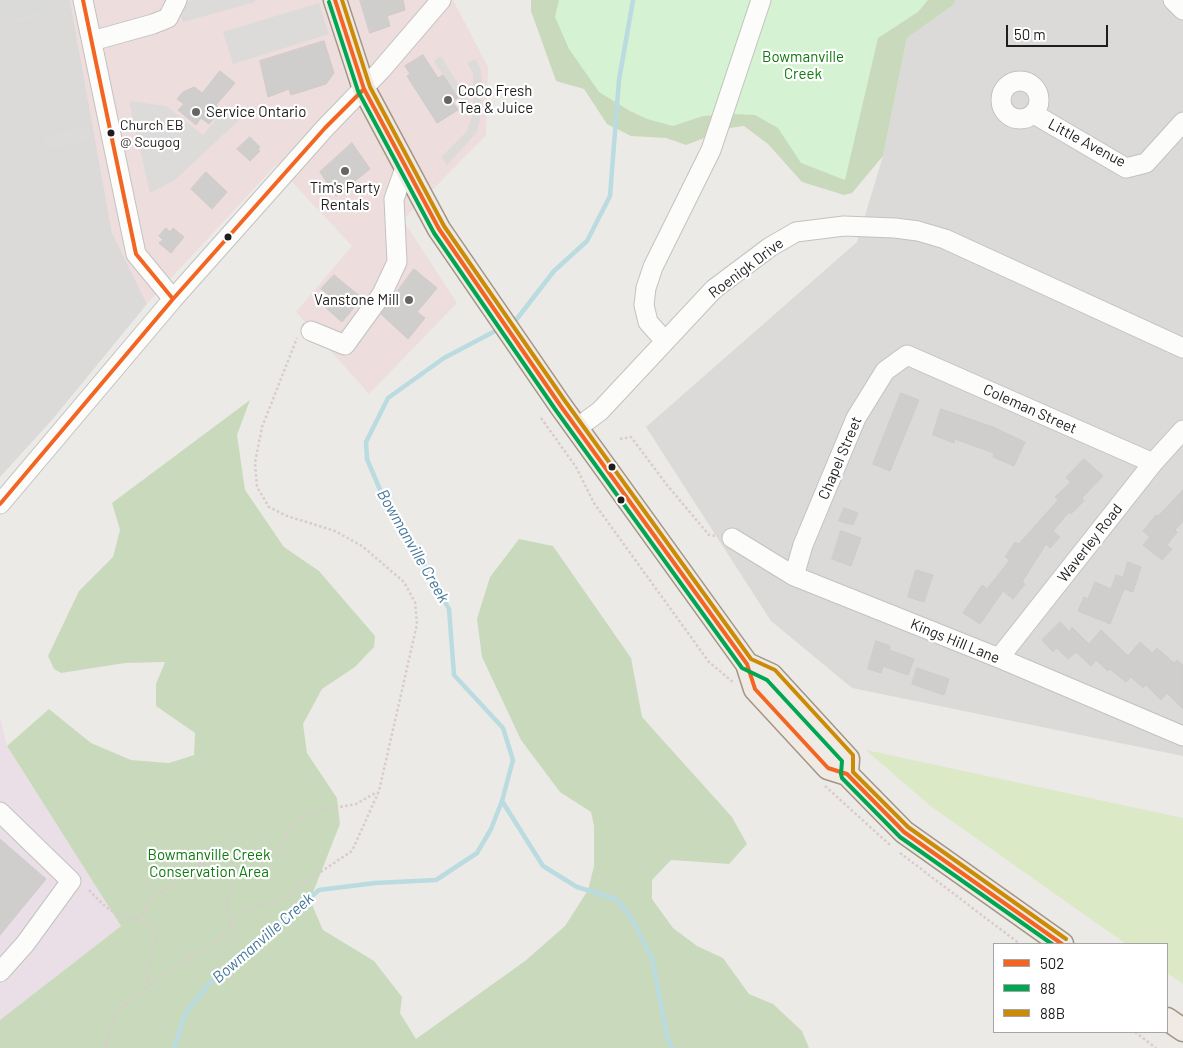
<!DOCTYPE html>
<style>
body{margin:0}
#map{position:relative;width:1183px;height:1048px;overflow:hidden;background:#eceae7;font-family:Barlow,sans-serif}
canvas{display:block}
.legend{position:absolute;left:993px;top:943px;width:175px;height:90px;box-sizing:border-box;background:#fff;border:1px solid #a5a5a5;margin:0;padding:6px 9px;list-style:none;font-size:15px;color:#1e1e1e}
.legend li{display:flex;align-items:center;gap:10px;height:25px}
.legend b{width:25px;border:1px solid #a5a5a5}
.scale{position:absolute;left:1006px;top:25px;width:102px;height:22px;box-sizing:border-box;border:2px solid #1e1e1e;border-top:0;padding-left:6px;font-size:15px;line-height:18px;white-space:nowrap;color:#1e1e1e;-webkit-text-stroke:4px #fff;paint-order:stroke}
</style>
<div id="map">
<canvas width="1183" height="1048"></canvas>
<ul class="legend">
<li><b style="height:6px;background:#f26522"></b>502</li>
<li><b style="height:6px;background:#00a651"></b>88</li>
<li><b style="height:6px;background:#cc8b06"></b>88B</li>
</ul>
<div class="scale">50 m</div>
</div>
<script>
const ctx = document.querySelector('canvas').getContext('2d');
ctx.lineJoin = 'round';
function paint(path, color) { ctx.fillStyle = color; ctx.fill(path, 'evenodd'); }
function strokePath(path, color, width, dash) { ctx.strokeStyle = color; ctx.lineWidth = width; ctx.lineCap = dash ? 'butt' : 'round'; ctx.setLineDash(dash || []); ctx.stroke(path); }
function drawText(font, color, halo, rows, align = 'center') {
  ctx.font = font + ' Barlow,sans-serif'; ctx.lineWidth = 4.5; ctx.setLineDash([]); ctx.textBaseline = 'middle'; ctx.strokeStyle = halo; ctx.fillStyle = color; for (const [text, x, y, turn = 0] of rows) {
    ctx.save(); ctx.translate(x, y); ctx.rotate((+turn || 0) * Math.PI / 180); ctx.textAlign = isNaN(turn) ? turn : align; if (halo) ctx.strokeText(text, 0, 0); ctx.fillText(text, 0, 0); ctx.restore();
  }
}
const residential = new Path2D(`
 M956 0H1183V756L852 688 771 621 646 427 857 242 883 156 907 38 952 6Z
 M71 5 112 232 147 304 52 420 0 477V25Z`);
const commercial = new Path2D(`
 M70 0H453L488 67 486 135 403 220 457 303 369 394 296 312 352 246 276 165 147 304 112 232Z`);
const industrial = new Path2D(`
 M0 717 7 746 121 926 0 1020Z`);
const religious = new Path2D(`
 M0 0H70L71 5 0 25Z`);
const grass = new Path2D(`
 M866 750 1183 818V984L1167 973V944H1126L929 805Z`);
const forest = new Path2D(`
 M531 0H956L952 6 907 38 883 156 852 193 844 195 802 182 768 144 744 126 730 128 686 145 666 138 631 136 607 124 584 89 556 81 531 11Z
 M250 400 237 435 245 490 284 547 319 571 375 636 374 647 355 667 322 689 303 724 307 753 337 798 340 824 310 900 323 930 374 961 402 997 400 1013 416 1039 525 961 565 926 588 890 594 866V826L591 812 560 792 521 740 482 657 477 619 490 577 519 539 553 546 631 658 642 717 732 817 747 844 729 864 671 860 652 880V899L673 928 697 946 723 958 749 994 773 1004 802 1031 809 1048H0V1020L121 926 7 746 49 709 91 743 131 760 169 763 194 755 195 733 156 706V684L165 662 125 663 61 673 54 669 48 656 79 591 113 557 120 530 112 503Z`);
const park = new Path2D(`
 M559 0H928L918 12 878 38 845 180 801 163 778 128 755 115 734 114 703 116 673 126 647 119 630 111 599 92 569 49 555 17Z`);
const parking = new Path2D(`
 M192 0H255V2L183 22 178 4Z
 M319 3 329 34 233 64 223 32Z
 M441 56 469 102 463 106 434 61Z
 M475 59 480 68 482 79 481 115 477 132 447 165 441 157 467 131 473 113V73L467 63Z
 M129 101 166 106 203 135 227 106 241 118 175 180 150 193Z
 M89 126 92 140 46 149 43 136Z`);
const stream = new Path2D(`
 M510 323 516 320 554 271 587 241 610 196 619 80 633 0
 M502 801 543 866 577 887 616 899 633 921 652 958 668 1041 673 1048
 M174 1048 186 1012 209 984 319 890 375 883 436 880 477 853 491 829 502 801 513 760 503 728 454 675 449 609 426 568 386 504 367 459 366 442 388 398 444 358 499 329`);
const building = new Path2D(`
 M360 0H403L405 10 387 16 390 26 370 33Z
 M324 41 334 73 326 84 291 95 289 89 268 97 260 61Z
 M423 55 438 78 443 75 458 98 452 101 458 110 437 123 407 76 410 74 405 66Z
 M220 71 235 83 216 105 221 110 209 124 201 118 196 125 178 110 184 104 177 99 183 92 194 87 202 93Z
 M250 137 260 147 258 149 260 151 250 161 237 149Z
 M352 143 370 169 336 196 320 172Z
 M206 172 227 192 212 209 191 189Z
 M166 228 170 232 173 228 184 237 171 253 159 243 163 240 159 236Z
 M414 269 437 288 417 312 425 318 408 339 381 314Z
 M334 275 362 298 342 322 324 306 332 297 321 289Z
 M901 393 919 400 890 471 873 464Z
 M941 409 993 427 1025 442 1014 466 993 457 994 453 955 439 954 443 933 435Z
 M1084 459 1103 476 1082 498 1084 501 1071 514 1069 512 1053 531 1060 537 1050 548 1046 544 1022 582 1025 584 1013 599 1003 591 980 624 963 613 982 585 987 589 1010 560 1005 557 1015 542 1019 544 1058 500 1055 497 1071 482 1066 478Z
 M1183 490V521L1175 530 1177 532 1167 545 1172 549 1162 560 1143 545 1150 537 1143 531 1156 515 1158 516Z
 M844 508 858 513 853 525 839 521Z
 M841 531 861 538 851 566 832 559Z
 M1128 562 1141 567 1133 592 1124 589 1110 624 1078 611 1084 597 1088 599 1095 582 1111 589 1116 575 1123 577Z
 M916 570 933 575 924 602 908 597Z
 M1060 622 1070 632 1072 627 1089 644 1101 630 1128 656 1140 642 1152 653 1157 648 1174 663 1177 660 1183 665V709L1167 693 1161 700 1146 685 1143 688 1131 677 1126 682 1110 669 1108 671 1096 660 1091 666 1076 652 1068 659 1057 648 1053 652 1042 640Z
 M876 641 890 646 889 650 914 659 908 675 883 666 881 673 868 669Z
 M917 668 949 679 944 695 912 684Z
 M0 839 46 879 0 935Z`);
const path = new Path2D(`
 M541 418 576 467 594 503 709 662 734 683
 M620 439 631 437 667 485 709 535 718 536
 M825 786 890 845
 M900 853 1020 944
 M89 890C107 909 112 915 139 919L152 898 207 861 224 857 278 851 289 827 309 813 356 804 377 792
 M139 919 152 928 156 935 147 978 151 985
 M232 922 227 909 229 892 236 874 237 856
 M1135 1032 1156 1048
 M105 1048 115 1012 173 968 217 941 245 909 274 903 352 851 379 791 417 624 415 602 404 582 362 546 335 531 287 516 269 507 257 487 255 463 262 427 297 338`);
const minor = new Path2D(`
 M83 0 136 254 173 299
 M1173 0 1183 10
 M92 41 153 24 168 18 177 0
 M1001 100a19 19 0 1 1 38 0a19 19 0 1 1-38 0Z
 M1034 114 1126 168 1146 163 1183 122
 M311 331 345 345 382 294 397 262 394 199 405 168
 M665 341 648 322 644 305 646 288 653 267 711 150 761 0
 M577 428 600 411 714 289 770 247 796 232 844 226 895 228 918 231 945 239 1183 348
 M0 504 173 299 325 128 381 70 441 0
 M732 538 794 576 999 658 1183 736
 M794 576 803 545 856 418 885 371 907 355 1153 463
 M999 658 1153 463 1183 430
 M0 812 71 881 25 944 0 972`);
const major = new Path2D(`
 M335 0 364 89 439 229 560 405 747 664 755 689 828 768 847 774 904 832 1062 944
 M747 664 771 675 848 759 847 774
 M1167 1019 1183 1030`);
const bus1 = new Path2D(`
 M83 0 136 254 173 299
 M335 0 364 89 439 229 560 405 747 664 755 689 828 768 847 774 904 832 1062 944
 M0 504 173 299 325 128 364 89`);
const bus2 = new Path2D(`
 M329 2 358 91 434 233 555 409 742 668 767 680 842 761 841 774 842 778 900 837 1052 944`);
const bus3 = new Path2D(`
 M342 0 370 87 444 226 565 401 751 659 775 670 853 755V772L908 827 1066 939`);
const markers = [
 [448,100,5,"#666564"],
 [196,112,5,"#666564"],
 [111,133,4.5,"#1e1e1e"],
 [345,171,5,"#666564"],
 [228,237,4.5,"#1e1e1e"],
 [409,300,5,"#666564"],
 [612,467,4.5,"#1e1e1e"],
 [621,500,4.5,"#1e1e1e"]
];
const busNames = [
 ["Church EB",120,125],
 ["@ Scugog",120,142]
];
const parkNames = [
 ["Bowmanville",803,57],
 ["Creek",803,74],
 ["Bowmanville Creek",209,855],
 ["Conservation Area",209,872]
];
const poiNames = [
 ["CoCo Fresh",458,91],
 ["Tea & Juice",458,108],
 ["Service Ontario",206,112],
 ["Tim's Party",345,188,"center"],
 ["Rentals",345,205,"center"],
 ["Vanstone Mill",399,300,"right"]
];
const streetNames = [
 ["Little Avenue",1087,143,28],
 ["Roenigk Drive",746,268,-37],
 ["Coleman Street",1030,409,24],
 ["Chapel Street",840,458,-67],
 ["Waverley Road",1090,543,-52],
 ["Kings Hill Lane",955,641,22]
];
const waterNames = [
 ["Bowmanville Creek",413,546,60],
 ["Bowmanville Creek",263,938,-41]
];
paint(residential, '#dbdad8');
paint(commercial, '#edd');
paint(industrial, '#eadfe6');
paint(religious, '#dadad8');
paint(grass, '#dce9c6');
paint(forest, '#c9dabc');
paint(park, '#d5f2d2');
paint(parking, '#dcdbda');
strokePath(stream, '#badbdf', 4.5);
paint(building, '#d0cecc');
strokePath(building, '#cfcbc8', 1);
strokePath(minor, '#c3c2c1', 21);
strokePath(major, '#a29583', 25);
strokePath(path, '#d9cbca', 2.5, [2.5, 2.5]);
strokePath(minor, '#fcfcfb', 19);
strokePath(major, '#f0eae4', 22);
strokePath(bus1, '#f26522', 4);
strokePath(bus2, '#00a651', 4);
strokePath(bus3, '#cc8b06', 4);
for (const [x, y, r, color] of markers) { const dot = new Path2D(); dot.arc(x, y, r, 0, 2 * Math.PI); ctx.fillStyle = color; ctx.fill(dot); strokePath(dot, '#fff', 2); }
drawText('14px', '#1e1e1e', '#fff', busNames, 'left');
drawText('15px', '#0f7a0e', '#fff', parkNames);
drawText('15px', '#1e1e1e', '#fff', poiNames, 'left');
drawText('15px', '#1e1e1e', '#fff', streetNames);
drawText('italic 16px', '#46789c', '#fff', waterNames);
</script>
